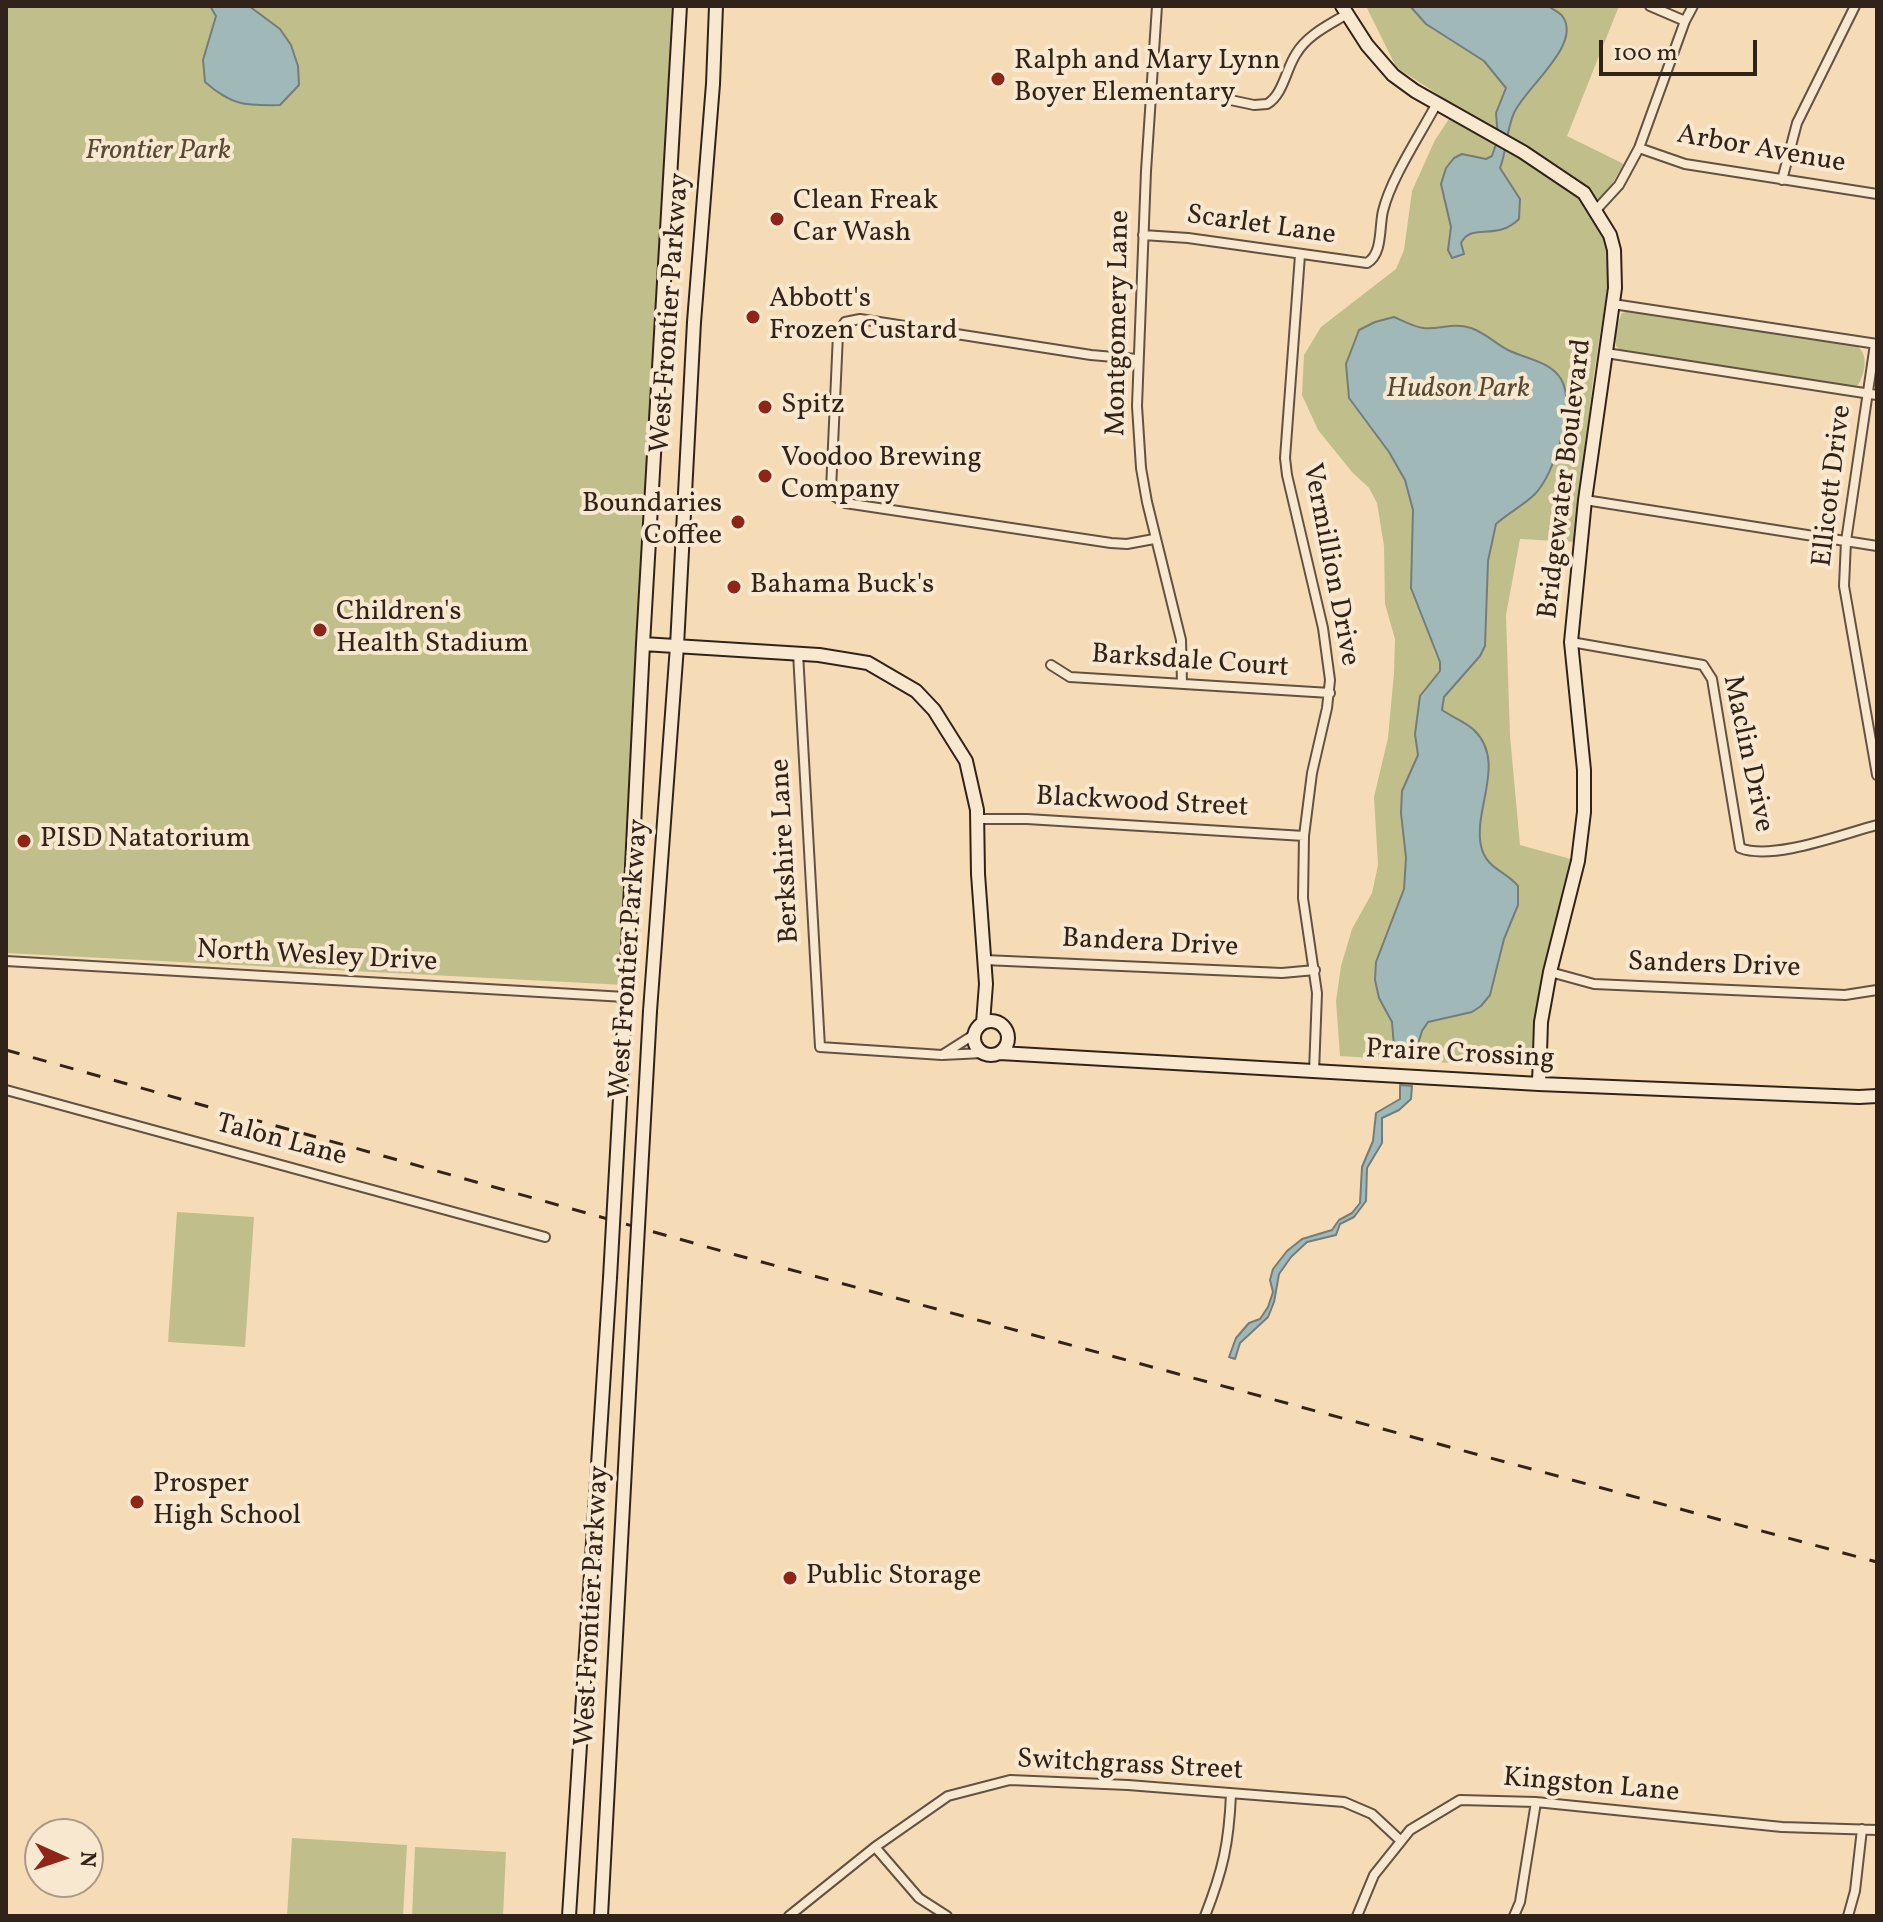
<!DOCTYPE html>
<style>
body{margin:0}
#map{position:relative;width:1883px;height:1922px;overflow:hidden;background:#f6dbb7;font-family:Vollkorn,serif}
canvas{display:block}
.frame{position:absolute;inset:0;border:8px solid #32231a;pointer-events:none}
.north{position:absolute;left:24px;top:1818px;width:80px;height:80px;box-sizing:border-box;background:#f9e8d0;border:2px solid #a99987;border-radius:50%;rotate:93deg;font-size:22px;font-weight:700;line-height:32px;text-align:center;color:#32231a}
.north::after{content:'';display:block;margin:auto;width:28px;height:36px;background:#8f2418;clip-path:polygon(50% 0,100% 100%,50% 72%,0 100%)}
.scale{position:absolute;left:1599px;top:40px;width:158px;height:36px;box-sizing:border-box;border:4px solid #32231a;border-top:0;padding-left:10px;font-size:24px;line-height:28px;white-space:nowrap;color:#32231a;-webkit-text-stroke:6px #f9e8d0;paint-order:stroke}
</style>
<div id="map">
<canvas width="1883" height="1922"></canvas>
<div class="frame"></div>
<div class="north">N</div>
<div class="scale">100 m</div>
</div>
<script>
const ctx = document.querySelector('canvas').getContext('2d');
ctx.lineJoin = 'round';
function paint(path, color) { ctx.fillStyle = color; ctx.fill(path, 'evenodd'); }
function strokePath(path, color, width, dash) { ctx.strokeStyle = color; ctx.lineWidth = width; ctx.lineCap = dash ? 'butt' : 'round'; ctx.setLineDash(dash || []); ctx.stroke(path); }
function drawText(font, color, halo, rows, align = 'center') {
  ctx.font = font + ' Vollkorn,serif'; ctx.lineWidth = 8; ctx.setLineDash([]); ctx.textBaseline = 'middle'; ctx.strokeStyle = halo; ctx.fillStyle = color; for (const [text, x, y, turn = 0] of rows) {
    ctx.save(); ctx.translate(x, y); ctx.rotate((+turn || 0) * Math.PI / 180); ctx.textAlign = isNaN(turn) ? turn : align; if (halo) ctx.strokeText(text, 0, 0); ctx.fillText(text, 0, 0); ctx.restore();
  }
}
const green = new Path2D(`
 M6 6H677L624 985 6 953Z
 M1366 6H1619L1567 136 1624 164 1607 192 1592 205 1606 242 1608 284 1593 379 1576 542 1520 539 1506 615 1510 736 1520 845 1578 861 1538 1000 1532 1068 1340 1056 1336 1001 1341 966 1352 929 1372 893 1378 865 1374 797 1388 738 1394 673 1395 639 1385 604 1384 546 1377 503 1369 488 1352 472 1318 430 1302 395 1304 355 1321 327 1396 269 1404 250 1412 191 1435 140 1457 107 1396 67Z
 M1628 311 1857 346C1869 354 1865 374 1858 385L1852 387 1622 352 1616 346C1615 335 1617 323 1622 313Z
 M177 1212 254 1217 245 1347 168 1342Z
 M292 1838 407 1845 403 1916H287Z
 M415 1847 506 1852 503 1916H412Z`);
const water = new Path2D(`
 M210 6H249L280 29 291 45 298 66 299 85 280 105C245 106 231 105 205 82L203 60 216 16Z
 M1410 6H1548C1552 9 1561 13 1563 17 1582 45 1524 89 1514 113 1506 131 1507 150 1500 168L1520 199 1519 219C1496 242 1471 222 1461 243L1464 254 1452 258 1448 250 1451 227 1441 184 1446 168 1454 158 1462 154 1486 159 1492 156 1498 138 1496 113 1506 88 1484 61 1426 24Z
 M1394 317C1403 321 1414 327 1423 328 1440 330 1452 322 1471 328 1484 332 1496 344 1508 350 1526 359 1550 361 1561 379 1577 405 1554 475 1535 494 1524 505 1508 513 1496 524L1488 561 1485 646 1480 656 1444 697 1442 710C1452 717 1466 722 1474 730 1507 762 1473 809 1481 846 1486 869 1506 871 1518 886V905L1504 939 1490 995 1481 1006 1472 1012 1428 1022 1422 1031 1417 1047 1394 1046 1392 1022 1379 998 1375 980 1376 962 1404 889 1406 858 1401 813 1402 791 1418 755 1415 734 1420 696 1440 671V662L1411 588 1413 510 1405 480 1389 452 1349 398 1346 364 1359 330 1375 322Z
 M1400 1085 1412 1086 1411 1099 1399 1110 1382 1118V1143L1367 1168 1366 1201 1354 1217 1340 1224 1336 1235 1307 1242 1291 1257 1279 1274 1274 1302 1268 1317 1240 1343 1235 1359 1229 1357 1236 1338 1249 1323 1260 1319 1268 1307 1273 1292 1270 1280 1273 1269 1287 1251 1302 1239 1332 1230 1339 1220 1352 1213 1360 1203 1362 1167 1373 1141 1376 1113 1400 1099Z`);
const street = new Path2D(`
 M1157 6 1146 171 1137 406 1141 468 1147 502 1181 640 1182 684
 M1650 6 1685 21
 M1151 95 1221 98 1254 105 1267 104C1283 95 1286 69 1296 54 1307 35 1329 25 1347 14
 M1639 148 1685 164 1877 194
 M1782 180 1797 123 1855 6
 M1596 210 1619 185 1639 148 1685 21 1693 6
 M1143 235 1188 238 1367 263C1383 254 1379 227 1383 211 1391 178 1420 135 1437 103
 M1300 255 1285 458 1287 475 1323 628 1330 680 1327 708 1312 773 1304 836 1303 898 1317 993 1314 1072
 M1613 304 1877 344
 M1875 344 1846 541 1844 586 1877 775
 M1606 353 1877 395
 M1137 359 1091 355 860 319 845 322 838 334 831 490 834 496 845 503 1111 543 1127 544 1154 539
 M1585 500 1877 546
 M1571 642 1703 665 1712 679 1740 848C1773 861 1842 834 1877 825
 M798 653 820 1047 942 1055 983 1053
 M1051 665 1070 677 1330 693
 M977 819H1027L1304 836
 M984 960 1282 973 1315 970
 M6 961 625 997
 M1550 972 1594 984 1845 995 1877 990
 M942 1055 975 1034
 M6 1090 545 1237
 M875 1847 919 1898 947 1916
 M789 1916 875 1847 948 1796 1010 1780 1128 1785 1344 1802 1372 1814 1401 1841
 M1205 1916C1223 1870 1229 1843 1231 1794
 M1357 1916 1374 1875 1410 1830 1460 1800 1536 1802 1782 1827 1877 1830
 M1514 1916 1520 1902 1536 1802
 M1848 1916 1855 1891 1862 1829`);
const secondary = new Path2D(`
 M1342 6 1367 45 1393 75 1415 91 1523 152 1584 193 1610 235 1614 250 1615 288 1585 500 1571 642 1584 770V812L1578 861 1550 972 1541 1022 1539 1084
 M643 644 819 655 868 663 916 691 934 710 966 761 977 810 978 874 986 984 983 1023
 M625 1008 643 644 680 6
 M650 1011 677 646 694 322 713 84 716 6
 M974 1038a17 17 0 1 1 34 0a17 17 0 1 1-34 0Z
 M1000 1053 1539 1084 1859 1097 1877 1096
 M569 1916 610 1278
 M601 1916 635 1281`);
const rail = new Path2D(`
 M6 1050 736 1255 1877 1562`);
const secondaryBridge = new Path2D(`
 M610 1278 625 1008
 M635 1281 650 1011`);
const markers = [
 [998,79,8,"#8f2418"],
 [777,219,8,"#8f2418"],
 [753,317,8,"#8f2418"],
 [765,407,8,"#8f2418"],
 [765,476,8,"#8f2418"],
 [738,522,8,"#8f2418"],
 [734,587,8,"#8f2418"],
 [320,630,8,"#8f2418"],
 [24,841,8,"#8f2418"],
 [137,1502,8,"#8f2418"],
 [790,1578,8,"#8f2418"]
];
const poiNames = [
 ["Ralph and Mary Lynn",1014,63],
 ["Boyer Elementary",1014,95],
 ["Clean Freak",793,203],
 ["Car Wash",793,235],
 ["Abbott's",769,301],
 ["Frozen Custard",769,333],
 ["Spitz",781,407],
 ["Voodoo Brewing",781,460],
 ["Company",781,492],
 ["Boundaries",722,506,"right"],
 ["Coffee",722,538,"right"],
 ["Bahama Buck's",750,587],
 ["Children's",336,614],
 ["Health Stadium",336,646],
 ["PISD Natatorium",40,841],
 ["Prosper",153,1486],
 ["High School",153,1518],
 ["Public Storage",806,1578]
];
const streetNames = [
 ["Arbor Avenue",1761,151,10],
 ["Scarlet Lane",1261,227,8],
 ["West Frontier Parkway",672,313,-86],
 ["Montgomery Lane",1120,323,-89],
 ["Bridgewater Boulevard",1567,479,-83],
 ["Ellicott Drive",1834,486,-83],
 ["Vermillion Drive",1329,565,79],
 ["Barksdale Court",1190,663,4],
 ["Maclin Drive",1746,754,78],
 ["Blackwood Street",1142,804,3],
 ["Berkshire Lane",787,851,-93],
 ["Bandera Drive",1150,945,3],
 ["North Wesley Drive",317,958,3],
 ["West Frontier Parkway",631,959,-86],
 ["Sanders Drive",1714,967,2],
 ["Praire Crossing",1460,1056,3],
 ["Talon Lane",281,1142,15],
 ["West Frontier Parkway",594,1606,-87],
 ["Switchgrass Street",1130,1767,3],
 ["Kingston Lane",1591,1787,5]
];
const parkNames = [
 ["Frontier Park",158,153],
 ["Hudson Park",1458,391]
];
paint(green, '#c0bf8c');
paint(water, '#a0b9b8');
strokePath(water, '#747d79', 2);
strokePath(street, '#635141', 12);
strokePath(secondary, '#32231a', 16);
strokePath(street, '#f9e8d0', 8);
strokePath(secondary, '#f9e8d0', 12);
strokePath(rail, '#32231a', 3, [14, 14]);
strokePath(secondaryBridge, '#32231a', 16, []);
strokePath(secondaryBridge, '#f9e8d0', 12);
for (const [x, y, r, color] of markers) { const dot = new Path2D(); dot.arc(x, y, r, 0, 2 * Math.PI); ctx.fillStyle = color; ctx.fill(dot); strokePath(dot, '#f9e8d0', 3); }
drawText('28px', '#32231a', '#f9e8d0', poiNames, 'left');
drawText('28px', '#32231a', '#f9e8d0', streetNames);
drawText('italic 28px', '#564a36', '#f9e8d0', parkNames);
</script>
